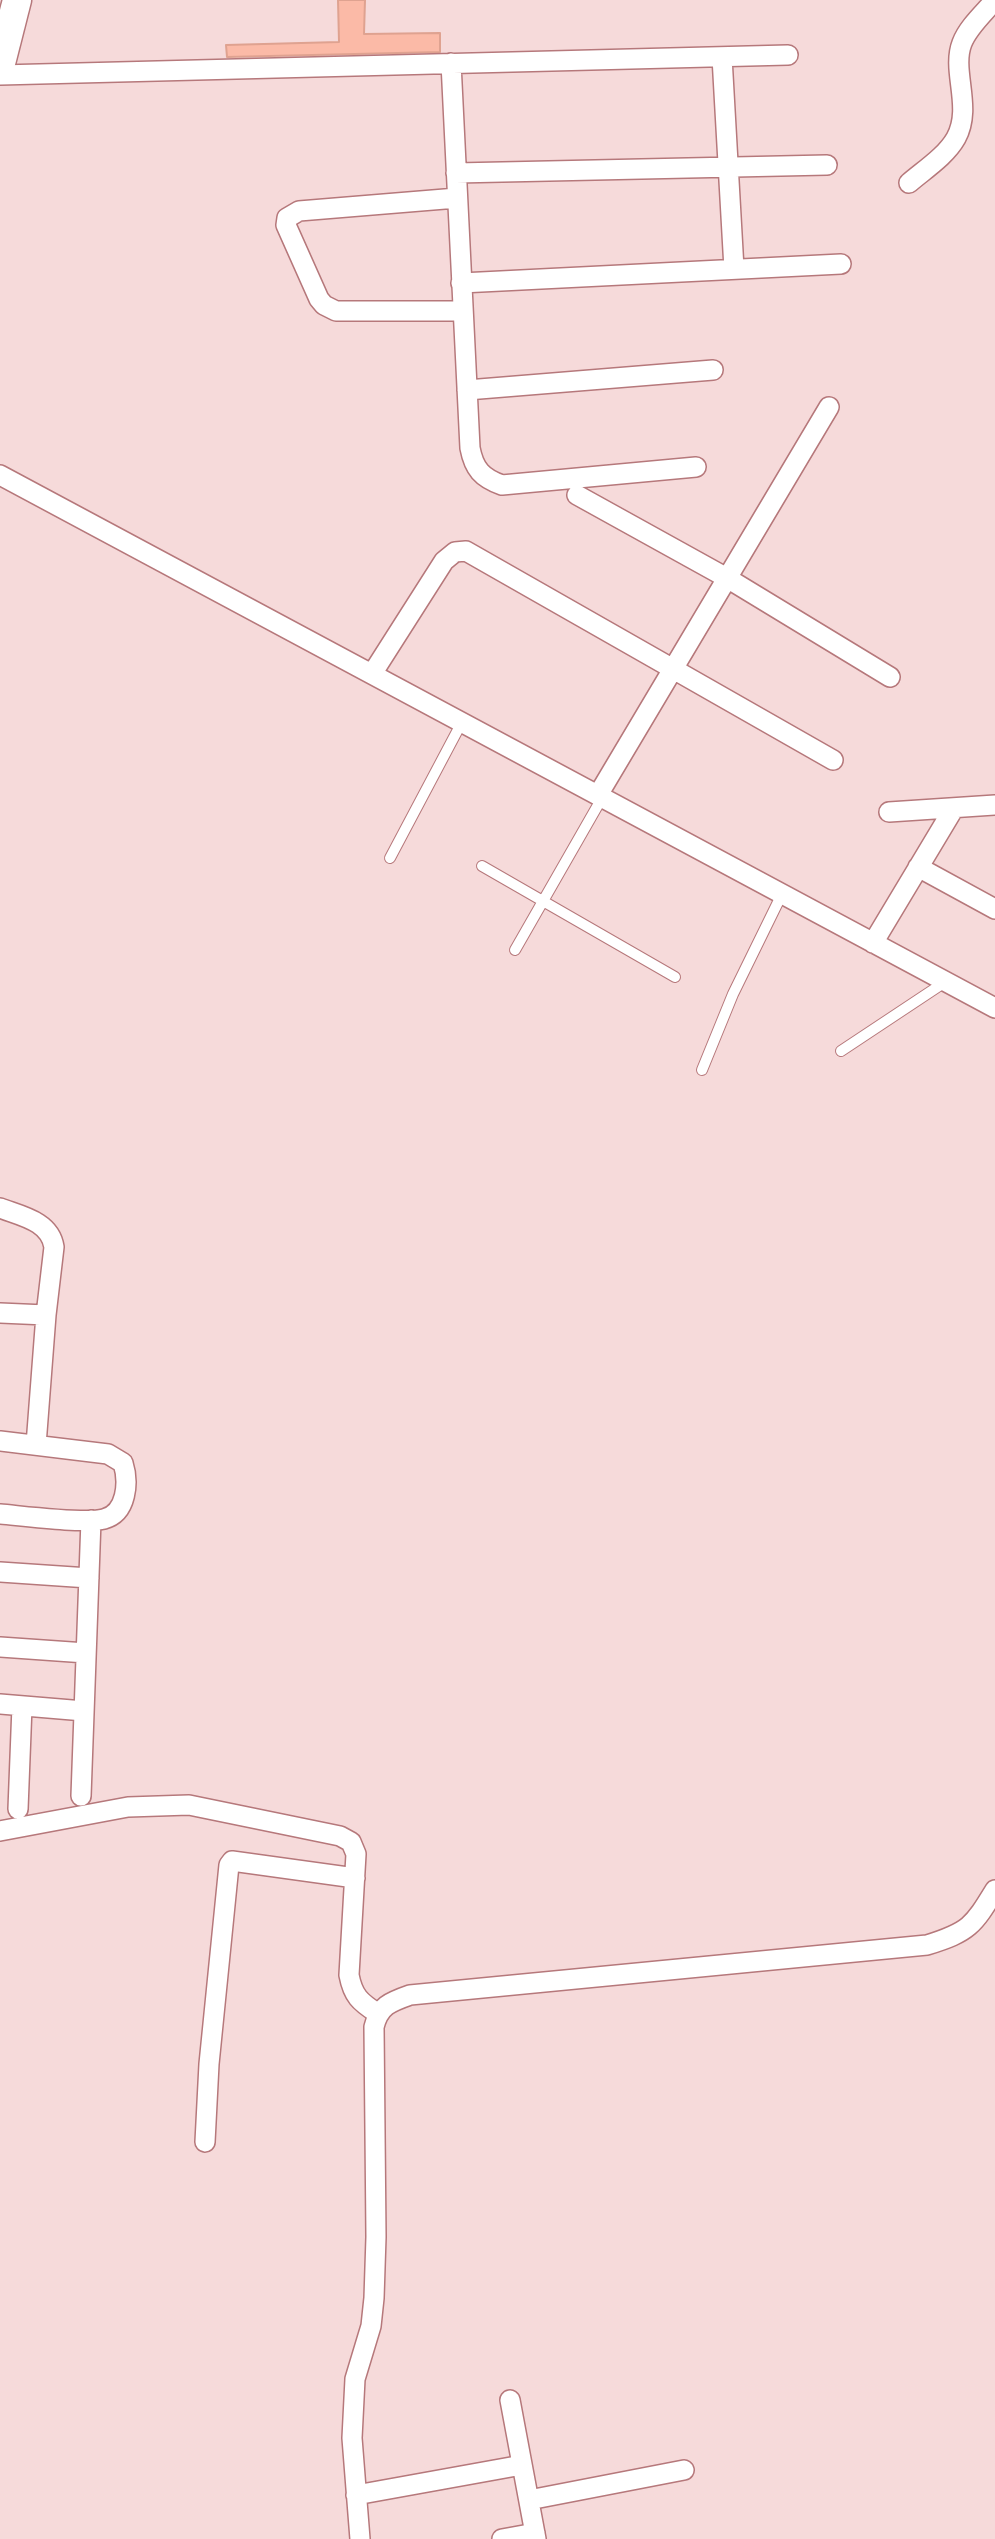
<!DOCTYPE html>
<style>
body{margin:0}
canvas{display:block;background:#f6dada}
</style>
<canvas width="995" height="2539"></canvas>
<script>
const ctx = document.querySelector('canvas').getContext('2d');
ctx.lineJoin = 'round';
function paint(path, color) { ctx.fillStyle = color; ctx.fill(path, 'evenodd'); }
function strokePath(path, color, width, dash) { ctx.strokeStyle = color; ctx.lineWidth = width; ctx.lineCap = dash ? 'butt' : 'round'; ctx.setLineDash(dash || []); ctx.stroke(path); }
const building = new Path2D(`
 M338 0H365L364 34 440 33V52L227 57 226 45 339 42Z`);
const lane = new Path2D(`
 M390 858 462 722
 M482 866 675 977
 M515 950 602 798
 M841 1051 945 982
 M702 1070 733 994 782 894`);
const street = new Path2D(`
 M722 57 734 269
 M451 63 470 448C474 469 482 478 502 485L696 467
 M0 75 788 55
 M456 173 827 165
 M909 183C924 170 946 156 956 138 973 107 951 71 962 43 968 27 984 13 995 0
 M457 198 299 211 287 218 286 225 319 299 324 305 336 311H463
 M461 283 841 264
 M467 390 713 370
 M0 475 995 1008
 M577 495 727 578 890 677
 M372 674 444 561 455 552 466 551 833 760
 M598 795 829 407
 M889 812 995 805
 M918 867 995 909
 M873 943 954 808
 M0 1208C21 1216 50 1221 54 1247L46 1315 36 1445
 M0 1313 46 1315
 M0 1441 108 1454 123 1463C129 1482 127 1513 104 1519 85 1524 23 1516 0 1514
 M0 1572 89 1578
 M0 1647 86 1653
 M0 1704 84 1711
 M81 1796 91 1520
 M18 1809 22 1706
 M0 1831 128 1807 189 1805 340 1836 351 1842 356 1854 349 1975C353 1996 360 2002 377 2013
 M205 2142 209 2064 229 1865 232 1861 355 1878
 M510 2400 536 2539
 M356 2495 522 2465
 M529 2500 684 2470
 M360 2539 352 2438 355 2379 371 2326 374 2298 376 2237 374 2027C379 2006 390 2002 410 1995L927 1945C969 1932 973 1926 995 1890
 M502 2539 535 2533`);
const secondary = new Path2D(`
 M0 67 17 0`);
paint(building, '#fbbaa7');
strokePath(building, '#dfa290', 2);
strokePath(lane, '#b6787b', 12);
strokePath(street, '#b6787b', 22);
strokePath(secondary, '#b6787b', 31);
strokePath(lane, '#fff', 10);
strokePath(street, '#fff', 19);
strokePath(secondary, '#fff', 28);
</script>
